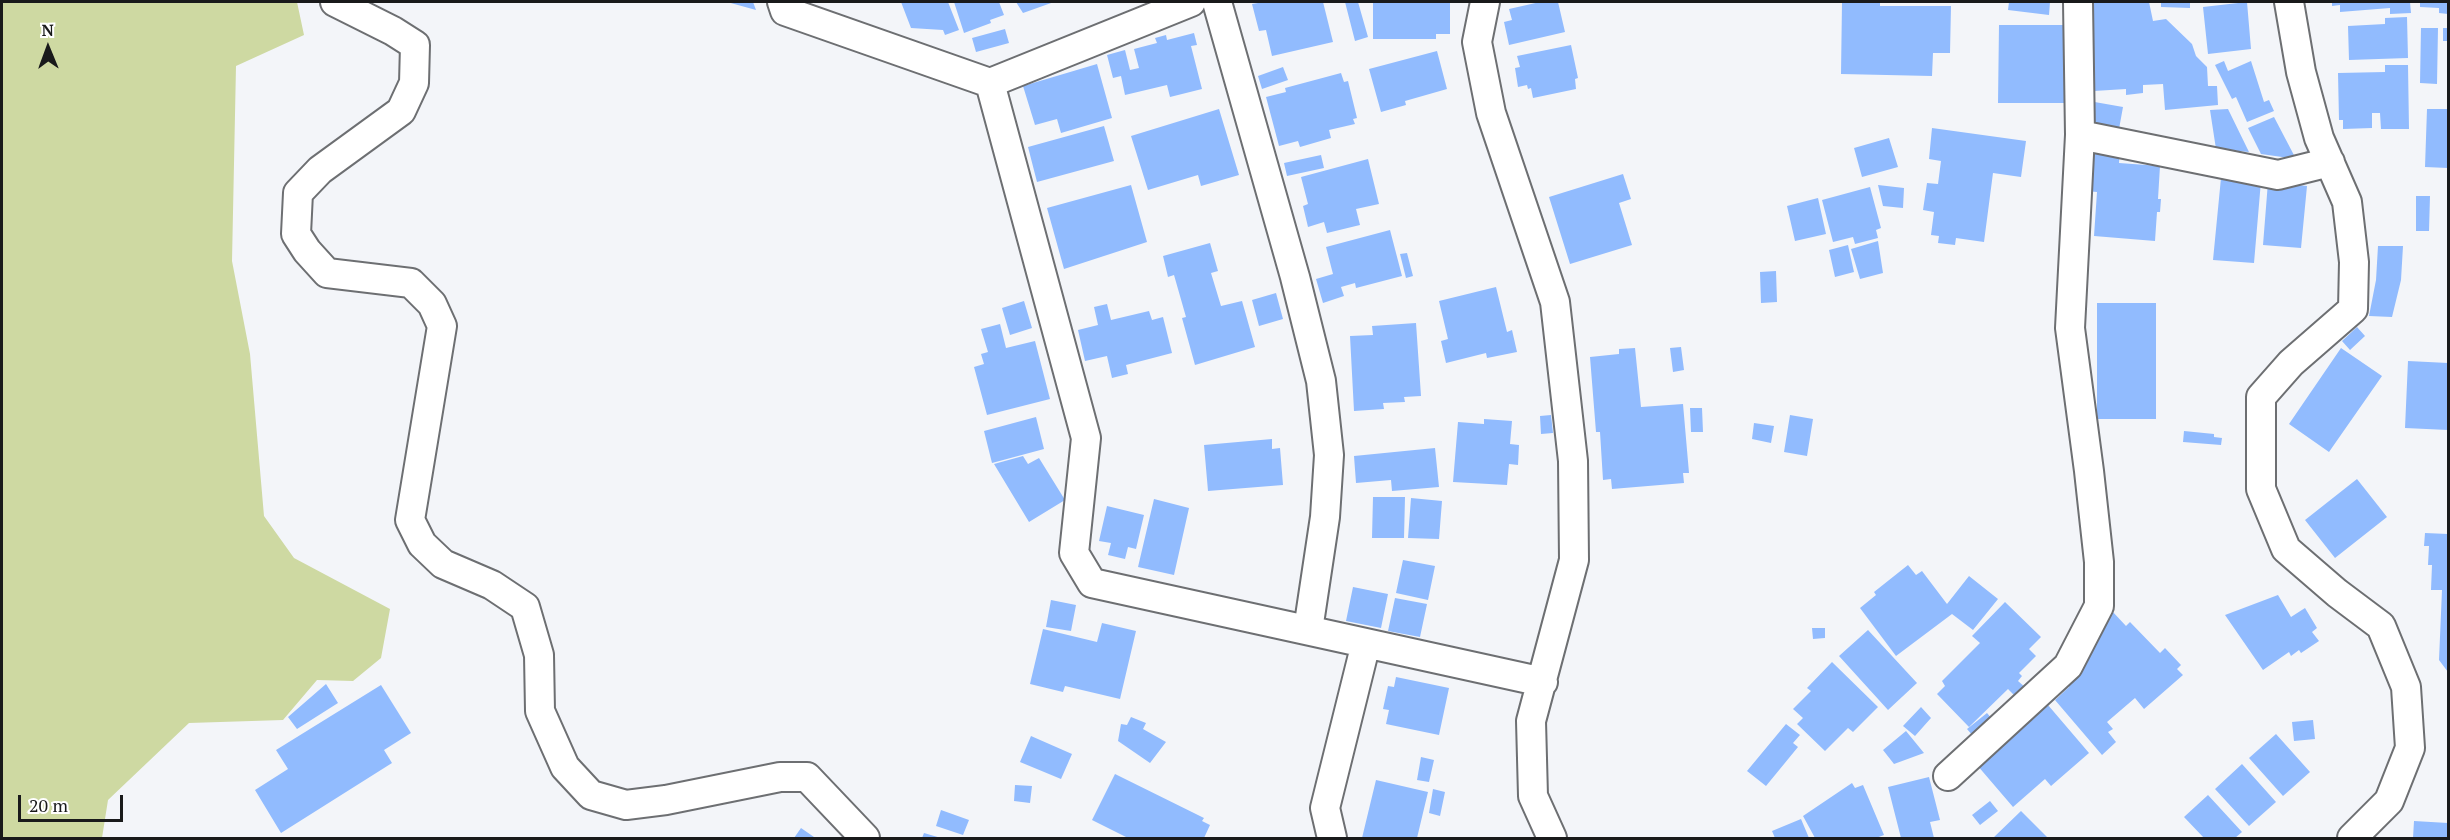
<!DOCTYPE html>
<style>
body{margin:0}
#map{position:relative;width:2450px;height:840px;overflow:hidden;background:#f3f5f9;font-family:"PT Serif",serif}
canvas{display:block}
.frame{position:absolute;inset:0;border:3px solid #191a1b;pointer-events:none}
.north{position:absolute;left:18px;top:18px;width:60px;height:60px;-webkit-text-stroke:4px #fff;paint-order:stroke;rotate:359deg;font-size:16px;font-weight:700;line-height:24px;text-align:center;color:#191a1b}
.north::after{content:'';display:block;margin:auto;width:21px;height:27px;background:#191a1b;clip-path:polygon(50% 0,100% 100%,50% 72%,0 100%)}
.scale{position:absolute;left:18px;top:795px;width:105px;height:27px;box-sizing:border-box;border:3px solid #191a1b;border-top:0;padding-left:8px;font-size:18px;line-height:21px;white-space:nowrap;color:#191a1b;-webkit-text-stroke:4px #fff;paint-order:stroke}
</style>
<div id="map">
<canvas width="2450" height="840"></canvas>
<div class="frame"></div>
<div class="north">N</div>
<div class="scale">20 m</div>
</div>
<script>
const ctx = document.querySelector('canvas').getContext('2d');
ctx.lineJoin = 'round';
function paint(path, color) { ctx.fillStyle = color; ctx.fill(path, 'evenodd'); }
function strokePath(path, color, width, dash) { ctx.strokeStyle = color; ctx.lineWidth = width; ctx.lineCap = dash ? 'butt' : 'round'; ctx.setLineDash(dash || []); ctx.stroke(path); }
const green = new Path2D(`
 M2 2H297L304 35 236 66 232 261 250 354 264 516 294 558 390 609 381 658 353 681 317 680 283 720 189 723 108 800 102 838H2Z`);
const building = new Path2D(`
 M727 2H753L756 10Z
 M901 2H948L959 30 945 35 943 30 911 28Z
 M954 2H999L1004 15 990 20 991 23 964 33Z
 M1016 2H1054L1023 13Z
 M1264 2H1323L1333 42 1272 56 1266 30 1259 31 1252 4Z
 M1345 2H1358L1368 37 1355 41Z
 M1373 2H1450V34H1436V39H1373Z
 M1540 2H1558L1565 32 1509 45 1504 22 1512 20 1509 9Z
 M1842 2H1880V6H1951L1950 53H1933L1932 76 1841 74Z
 M2009 2H2050L2049 15 2008 10Z
 M2087 2H2149L2153 21 2166 19 2192 44 2196 56 2207 67 2208 86H2217L2218 105 2165 110 2163 84 2143 85V93L2126 95V89L2094 91Z
 M2161 2H2190V8L2161 7Z
 M2247 2 2251 49 2208 54 2203 7Z
 M2332 2H2410L2411 13 2390 14V8L2340 12V5L2332 6Z
 M2420 2H2448V14L2439 13V8L2420 7Z
 M2407 17 2408 58 2349 60 2348 26 2385 24V18Z
 M1999 25H2068L2067 103H1998Z
 M2421 28H2438L2437 84 2420 83Z
 M2443 28H2448V41H2443Z
 M1005 29 1009 43 976 52 972 38Z
 M1194 33 1197 45 1191 46 1202 89 1170 97 1167 85 1125 95 1121 76 1113 78 1107 55 1125 50 1130 70 1139 68 1134 49 1157 43 1155 38 1166 35 1167 40Z
 M1571 45 1578 78 1575 79 1576 89 1533 98 1531 88 1528 89 1527 85 1518 87 1515 68 1520 67 1517 56Z
 M1437 51 1447 89 1405 101 1406 105 1381 112 1369 69Z
 M2224 61 2228 71 2251 61 2264 102 2269 100 2274 111 2247 122 2236 97 2232 99 2215 65Z
 M1097 64 1112 118 1061 133 1057 119 1035 125 1023 86Z
 M2385 65H2408L2409 129H2381L2380 113H2372V128L2343 129V120H2339L2338 73 2385 72Z
 M1283 67 1288 80 1262 89 1258 76Z
 M1341 73 1344 82 1348 81 1357 118 1353 119 1355 124 1329 130 1331 138 1300 147 1298 141 1279 146 1266 97 1286 92 1285 88Z
 M2089 101 2123 107 2119 129 2093 122Z
 M1219 109 1239 175 1201 186 1198 175 1148 190 1131 136Z
 M2228 109 2249 152 2216 149 2210 110Z
 M2427 109H2448V168L2425 167Z
 M2274 117 2296 159 2261 154 2248 128Z
 M1104 126 1114 161 1037 182 1028 147Z
 M1932 128 2026 141 2021 177 1993 173 1984 242 1956 238 1955 245 1938 243 1939 236 1931 235 1934 212 1923 210 1927 183 1938 184 1941 161 1929 159Z
 M1889 138 1898 167 1862 177 1854 148Z
 M2120 149 2119 163 2160 166 2158 199H2161L2160 212H2157L2155 241 2094 236 2097 192 2086 191 2085 152Z
 M1321 155 1324 168 1287 176 1284 163Z
 M1368 159 1379 204 1356 209 1360 225 1327 233 1324 222 1308 227 1303 206 1308 204 1301 177Z
 M1623 174 1631 199 1619 203 1632 245 1570 264 1549 197Z
 M2221 178 2261 181 2254 263 2213 260Z
 M2268 182 2307 186 2301 248 2263 245Z
 M1131 185 1147 242 1064 269 1047 208Z
 M1878 185 1904 188 1903 208 1883 206Z
 M1870 187 1881 228 1876 230 1878 238 1855 244 1853 237 1833 242 1822 200Z
 M2416 196H2430L2429 231H2416Z
 M1818 198 1826 234 1795 241 1787 206Z
 M1390 230 1402 276 1356 288 1355 283 1341 287 1344 296 1323 303 1316 279 1333 274 1326 247Z
 M1878 241 1883 273 1860 279 1851 249Z
 M1210 243 1218 271 1211 273 1221 306 1242 301 1255 347 1195 365 1182 318 1186 317 1174 275 1168 277 1163 256Z
 M1848 245 1854 272 1835 277 1829 250Z
 M2378 246H2403L2401 280 2392 317 2369 316 2376 280Z
 M1407 253 1413 276 1406 278 1400 254Z
 M1776 271 1777 302 1761 303 1760 272Z
 M1496 287 1507 332 1512 330 1517 352 1487 358 1486 353 1446 363 1441 341 1448 339 1439 301Z
 M1276 293 1283 319 1259 326 1252 300Z
 M1024 301 1032 328 1010 335 1002 308Z
 M2097 303H2156V419H2097Z
 M1107 304 1111 320 1149 311 1152 320 1163 317 1172 353 1126 365 1128 374 1112 378 1107 356 1085 361 1078 330 1098 325 1094 307Z
 M1416 323 1421 396 1404 397 1405 402 1383 403 1384 409 1354 411 1350 336 1373 335 1372 326Z
 M1000 324 1006 348 1035 341 1050 399 987 415 974 367 984 364 981 354 988 352 981 329Z
 M2357 327 2365 336 2350 350 2342 341Z
 M1681 347 1684 370 1673 372 1670 348Z
 M1635 348 1641 407 1683 404 1689 473H1683L1684 483 1612 489 1611 479 1603 480 1600 432H1596L1590 357 1619 354V349Z
 M2341 348 2382 376 2329 452 2289 424Z
 M2408 361 2448 363V430L2405 428Z
 M1690 408H1702L1703 432H1691Z
 M1551 415 1553 433 1541 434 1540 416Z
 M1790 415 1813 419 1807 456 1784 452Z
 M1036 417 1044 449 992 463 984 431Z
 M1484 419 1512 421 1510 444 1519 445 1518 465 1509 464 1507 485 1453 482 1458 422 1484 424Z
 M1754 423 1774 426 1771 443 1752 439Z
 M2184 431 2214 434V437L2222 438 2221 445 2183 442Z
 M1272 439V449L1280 448 1283 485 1208 491 1204 445Z
 M1435 448 1439 487 1392 491 1391 480 1356 483 1354 456Z
 M1023 456 1028 464 1039 458 1065 500 1029 522 994 464Z
 M2357 479 2387 517 2335 558 2305 520Z
 M1373 497H1405L1404 538H1372Z
 M1411 498 1442 501 1439 539 1408 538Z
 M1154 499 1189 508 1174 575 1138 567Z
 M1107 506 1144 515 1136 549 1128 547 1125 559 1108 555 1111 543 1099 541Z
 M2425 533 2448 534V672L2439 660 2442 590H2431L2432 565H2428L2429 546H2424Z
 M1403 560 1435 566 1428 600 1396 593Z
 M1908 565 1916 575 1922 571 1947 604 1969 576 1998 599 1973 630 1952 614 1896 656 1860 608 1876 595 1874 592Z
 M1353 587 1388 594 1381 628 1346 621Z
 M2278 595 2291 617 2305 608 2317 628 2312 632 2319 641 2301 653 2299 650 2291 656 2289 652 2263 670 2225 615Z
 M1395 598 1427 604 1420 637 1388 631Z
 M1051 600 1076 605 1071 631 1046 627Z
 M2005 602 2041 637 2029 649 2036 656 2019 673 2022 676 2018 681 2026 688 2017 698 2008 689 1969 727 1937 694 1945 686 1942 681 1980 643 1972 636Z
 M2112 611 2126 626 2130 622 2160 653 2165 648 2181 665 2177 669 2183 675 2144 709 2135 698 2107 722 2113 729 2108 732 2116 742 2102 755 2055 700 2069 687 2065 682 2094 626Z
 M1102 623 1136 631 1120 699 1065 686 1063 692 1030 684 1043 629 1097 642Z
 M1812 628H1825V638L1813 639Z
 M1868 630 1917 683 1888 710 1839 656Z
 M1832 662 1878 707 1853 732 1848 728 1825 751 1797 724 1803 718 1793 709 1811 691 1807 688Z
 M1396 677 1449 688 1439 735 1386 724 1389 710 1383 709 1388 686 1394 687Z
 M326 684 338 703 297 729 288 717Z
 M381 685 411 733 384 750 392 763 281 833 255 790 288 769 276 750Z
 M2048 705 2089 753 2051 786 2045 779 2013 807 1977 765Z
 M1921 707 1931 718 1915 736 1903 726Z
 M1987 713 1998 726 1978 742 1967 729Z
 M1131 717 1146 723 1143 729 1166 742 1150 763 1118 741 1121 724 1127 725Z
 M2313 720 2315 739 2294 741 2292 722Z
 M1786 724 1800 735 1793 743 1798 747 1766 786 1747 771Z
 M1906 731 1924 753 1894 764 1883 750Z
 M2276 734 2310 772 2283 796 2249 758Z
 M1031 736 1072 754 1061 779 1020 762Z
 M1421 757 1434 760 1429 782 1417 780Z
 M2242 764 2276 802 2249 826 2215 789Z
 M1115 774 1204 818 1202 821 1210 825 1204 838H1128L1092 820Z
 M1929 777 1940 820 1930 822 1934 838H1901L1888 787Z
 M1376 780 1428 792 1417 838H1362Z
 M1852 783 1855 788 1863 785 1884 835 1876 838H1815L1803 816Z
 M1015 785 1032 786 1030 803 1014 801Z
 M1433 789 1445 792 1440 816 1429 813Z
 M2208 795 2242 832 2235 838H2204L2184 817Z
 M1990 801 1998 811 1980 825 1972 815Z
 M941 810 969 820 963 835 936 826Z
 M2021 811 2048 838H1993Z
 M1801 819 1809 838H1775L1772 831Z
 M2414 821 2448 823V838H2413Z
 M801 828 814 837 813 838H794Z
 M924 833 941 838H922Z`);
const street = new Path2D(`
 M335 2 393 31 415 45 414 83 401 111 320 170 298 193 296 234 307 251 327 273 411 283 432 304 442 326 410 520 422 544 443 564 492 585 525 607 539 655 540 711 565 767 591 795 626 805 666 800 780 777H807L865 838
 M782 2 785 11 990 83 1086 438 1074 553 1092 583 1543 682
 M1217 2 1295 277 1321 381 1329 455 1325 517 1308 630
 M1485 2 1477 42 1491 113 1555 302 1573 461 1574 560 1531 721 1533 796 1552 838
 M2289 2 2301 72 2319 138 2347 202 2354 262 2353 309 2291 363 2261 397V489L2286 549 2337 593 2381 626 2406 687 2410 748 2389 801 2352 838
 M990 83 1191 2
 M2080 135 2278 175 2330 162
 M1948 776 2068 666 2099 606V562L2089 471 2070 328 2080 135 2078 2
 M1332 838 1325 808 1366 643`);
paint(green, '#ced9a2');
paint(building, '#91bbfe');
strokePath(street, '#6d6f72', 32);
strokePath(street, '#fff', 28);
</script>
